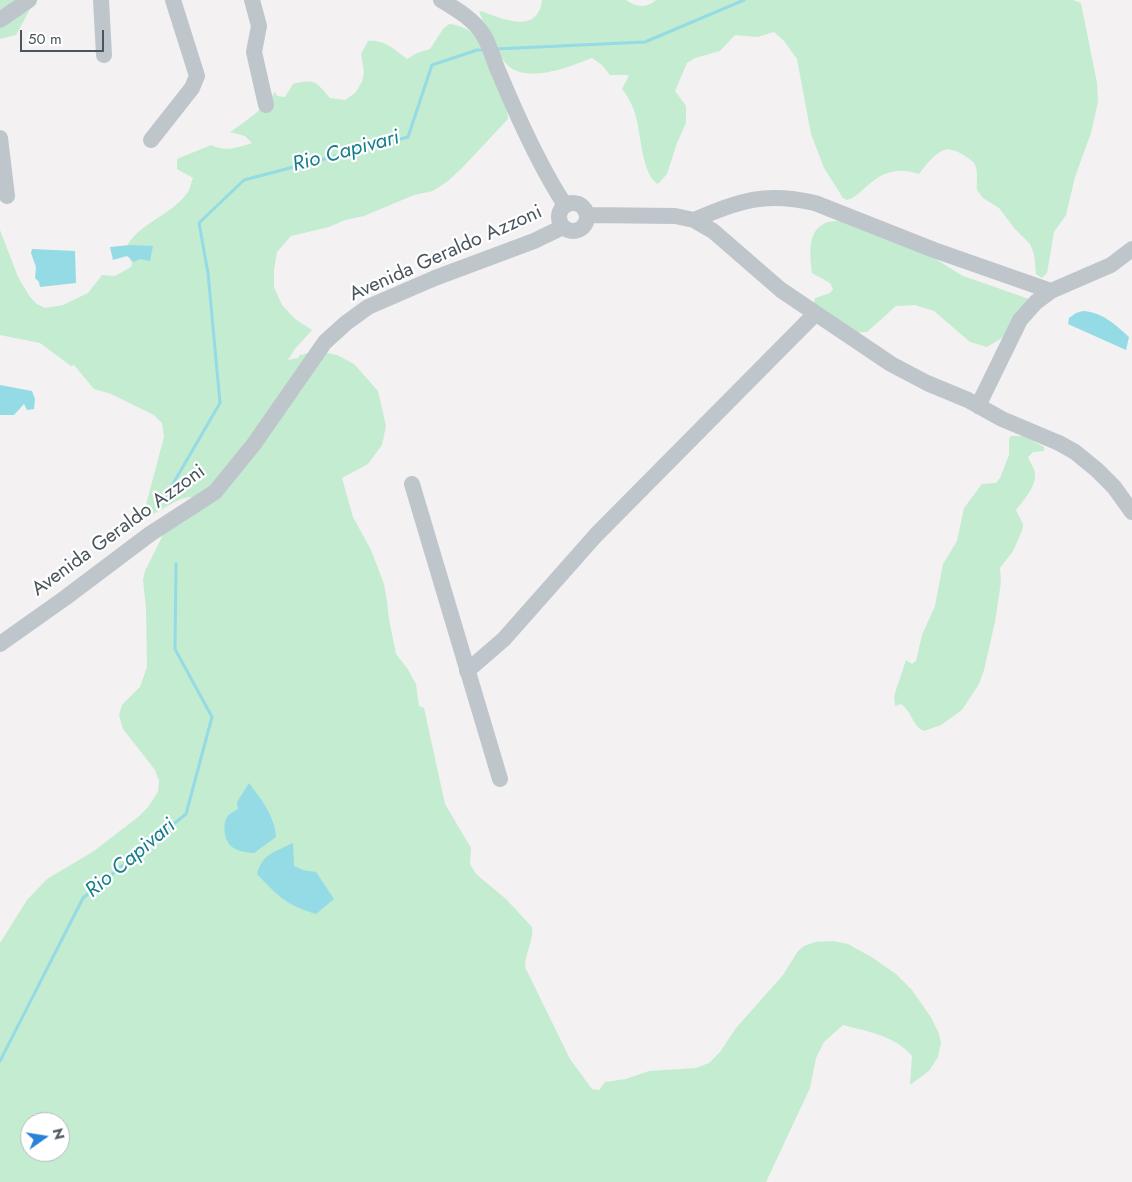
<!DOCTYPE html>
<style>
body{margin:0}
#map{position:relative;width:1132px;height:1182px;overflow:hidden;background:#f3f1f1;font-family:Jost,sans-serif}
canvas{display:block}
.north{position:absolute;left:20px;top:1112px;width:50px;height:50px;box-sizing:border-box;background:#fff;border:1px solid #b7bbbe;border-radius:50%;rotate:77deg;font-size:14px;font-weight:700;line-height:20px;text-align:center;color:#4a555d}
.north::after{content:'';display:block;margin:auto;width:18px;height:22px;background:#2982d5;clip-path:polygon(50% 0,100% 100%,50% 72%,0 100%)}
.scale{position:absolute;left:20px;top:30px;width:84px;height:22px;box-sizing:border-box;border:2px solid #4a555d;border-top:0;padding-left:6px;font-size:15px;line-height:18px;white-space:nowrap;color:#4a555d;-webkit-text-stroke:4px #fff;paint-order:stroke}
</style>
<div id="map">
<canvas width="1132" height="1182"></canvas>
<div class="north">N</div>
<div class="scale">50 m</div>
</div>
<script>
const ctx = document.querySelector('canvas').getContext('2d');
ctx.lineJoin = 'round';
function paint(path, color) { ctx.fillStyle = color; ctx.fill(path, 'evenodd'); }
function strokePath(path, color, width, dash) { ctx.strokeStyle = color; ctx.lineWidth = width; ctx.lineCap = dash ? 'butt' : 'round'; ctx.setLineDash(dash || []); ctx.stroke(path); }
function drawText(font, color, halo, rows, align = 'center') {
  ctx.font = font + ' Jost,sans-serif'; ctx.lineWidth = 4.5; ctx.setLineDash([]); ctx.textBaseline = 'middle'; ctx.strokeStyle = halo; ctx.fillStyle = color; for (const [text, x, y, turn = 0] of rows) {
    ctx.save(); ctx.translate(x, y); ctx.rotate((+turn || 0) * Math.PI / 180); ctx.textAlign = isNaN(turn) ? turn : align; if (halo) ctx.strokeText(text, 0, 0); ctx.fillText(text, 0, 0); ctx.restore();
  }
}
const green = new Path2D(`
 M0 0H35L16 35 0 39Z
 M542 0H626C636 7 646 9 656 0H1073L1081 3 1097 83 1098 102 1091 133 1075 177 1066 215 1054 232 1047 273 1042 278 1036 274 1034 254 1030 244 1015 229 999 208 983 198 977 190C976 183 979 170 974 163 969 157 951 146 944 150 933 155 926 165 919 174 899 167 883 171 867 186 861 191 855 198 847 200L843 198 824 168 811 134 797 59 784 41 774 32 758 37 735 35 720 51 695 58 687 63 675 91 686 106V123L677 143 667 174 658 184C642 176 641 134 636 117 633 106 629 98 622 89L629 75H610L602 65 592 58C569 67 521 87 503 60 493 46 487 28 479 12L481 11C503 19 538 35 542 0Z
 M449 24C457 24 465 28 471 32 485 43 509 102 508 119L462 168 448 181 433 191 414 195 364 216 345 220 329 227 291 236 277 252 274 270V287L282 305 295 319 312 330 294 350 288 360 298 358 300 355 317 351 337 355 354 364 378 391 386 426 382 445 368 464 342 478 353 517 371 550 384 584 387 601 389 619 396 654 407 668 416 684 419 706 424 708 445 804 471 848 470 864 476 874 506 899 532 927C534 940 525 953 525 967L570 1059 592 1089 599 1090 605 1082 626 1079 649 1071 696 1068 709 1063 720 1052 736 1028 783 975 798 951 804 946 815 942 833 941 848 944 873 958 896 974 912 990 932 1019 939 1034 941 1043 938 1057 929 1071 910 1085 912 1056C896 1036 866 1031 843 1025L824 1042 816 1058 810 1088 766 1182H0V943L27 900 47 879 94 851 138 817 148 807 158 792 159 781 155 770 123 729 119 715 122 705 140 687 147 667 146 608 143 580 145 571 164 533 192 497C172 498 157 517 143 516L164 437 162 423 154 415 111 394 94 389 74 365 71 366 40 343 0 335V230L18 277 30 297 37 304 45 308 63 305 88 293 102 275 115 276 131 267 132 263 125 249C139 222 170 217 188 192 190 189 191 182 193 178L177 169V159L211 145C226 152 236 148 252 143L245 136 230 132C248 120 263 109 275 92L277 96 285 97 293 84C315 78 316 82 330 98L345 100 355 93 362 82 364 72 361 54 368 41C384 39 395 50 407 59L417 53 430 49 443 29ZM30 1122H60V1152H30Z
 M844 220 895 234 963 276 1032 300 1010 333 987 347 970 342 934 311 915 305 896 306 867 332 853 333 813 306 815 298 830 293 833 289 830 283 812 273C810 256 806 229 828 222 832 221 839 221 844 220Z
 M1011 436H1025L1044 447V451L1033 452 1028 457C1030 462 1034 468 1035 473 1036 487 1024 500 1016 510L1023 524 1022 531 1013 551 1000 568 1001 582 995 622 984 670 979 684 962 710 941 725 924 731C912 726 912 711 901 704L895 706 894 696 906 660 912 664 916 661 922 635 935 606 943 564 957 541 964 508 982 484 996 483 1000 478 1009 455V439Z`);
const water = new Path2D(`
 M130 245 153 246 150 261 140 259 134 262 127 256 113 260 110 247Z
 M32 249 75 251 76 283 40 287 39 282 35 278 36 267 31 253Z
 M1083 311C1102 312 1116 325 1129 337L1126 350 1068 324 1069 318 1076 313Z
 M0 385 32 391 35 399 34 409 27 410 24 404 14 415H0Z
 M249 783C261 799 275 816 276 837L254 853C248 853 236 851 231 846 224 840 222 823 228 816 230 813 235 811 238 809L237 802Z
 M293 843 294 866 303 870 316 872 334 899 316 914C286 905 278 896 257 874 263 853 275 852 293 843Z`);
const stream = new Path2D(`
 M496 49 645 42 744 0
 M163 501 220 403 208 273 199 223 244 180 408 137 432 65 477 50H484
 M0 1061 83 898 186 814 212 717 175 649 176 564`);
const minor = new Path2D(`
 M101 0 104 55
 M252 0 259 26 254 52 266 105
 M441 0C456 9 475 20 484 36 491 48 494 63 500 75 518 118 540 167 565 205
 M0 20 29 0
 M0 138 7 196
 M151 140 192 88 197 76 173 0
 M559 217a14 14 0 1 1 28 0a14 14 0 1 1-28 0Z
 M587 215 675 216 694 220 713 231 781 290 891 364 927 383 968 400 1002 419 1059 443 1075 452 1097 470 1114 487 1132 512
 M694 220C740 201 764 191 815 203L934 250 1051 291 1111 265 1132 249
 M978 406 1020 320 1036 302 1051 291
 M412 484 500 779
 M0 644 65 598 150 534 215 492 254 444 325 342 346 323 368 307 435 278 534 241 563 227
 M467 671 504 639 596 535 815 314`);
const streetNames = [
 ["Avenida Geraldo Azzoni",446,254,-24],
 ["Avenida Geraldo Azzoni",119,531,-36]
];
const waterNames = [
 ["Rio Capivari",346,152,-15],
 ["Rio Capivari",131,859,-40]
];
paint(green, '#c4ecd0');
paint(water, '#94dbe5');
strokePath(stream, '#94dbe5', 3);
strokePath(minor, '#bec6cc', 16);
drawText('20px', '#4a555d', '#fff', streetNames);
drawText('italic 21px', '#187d8b', '#fff', waterNames);
</script>
